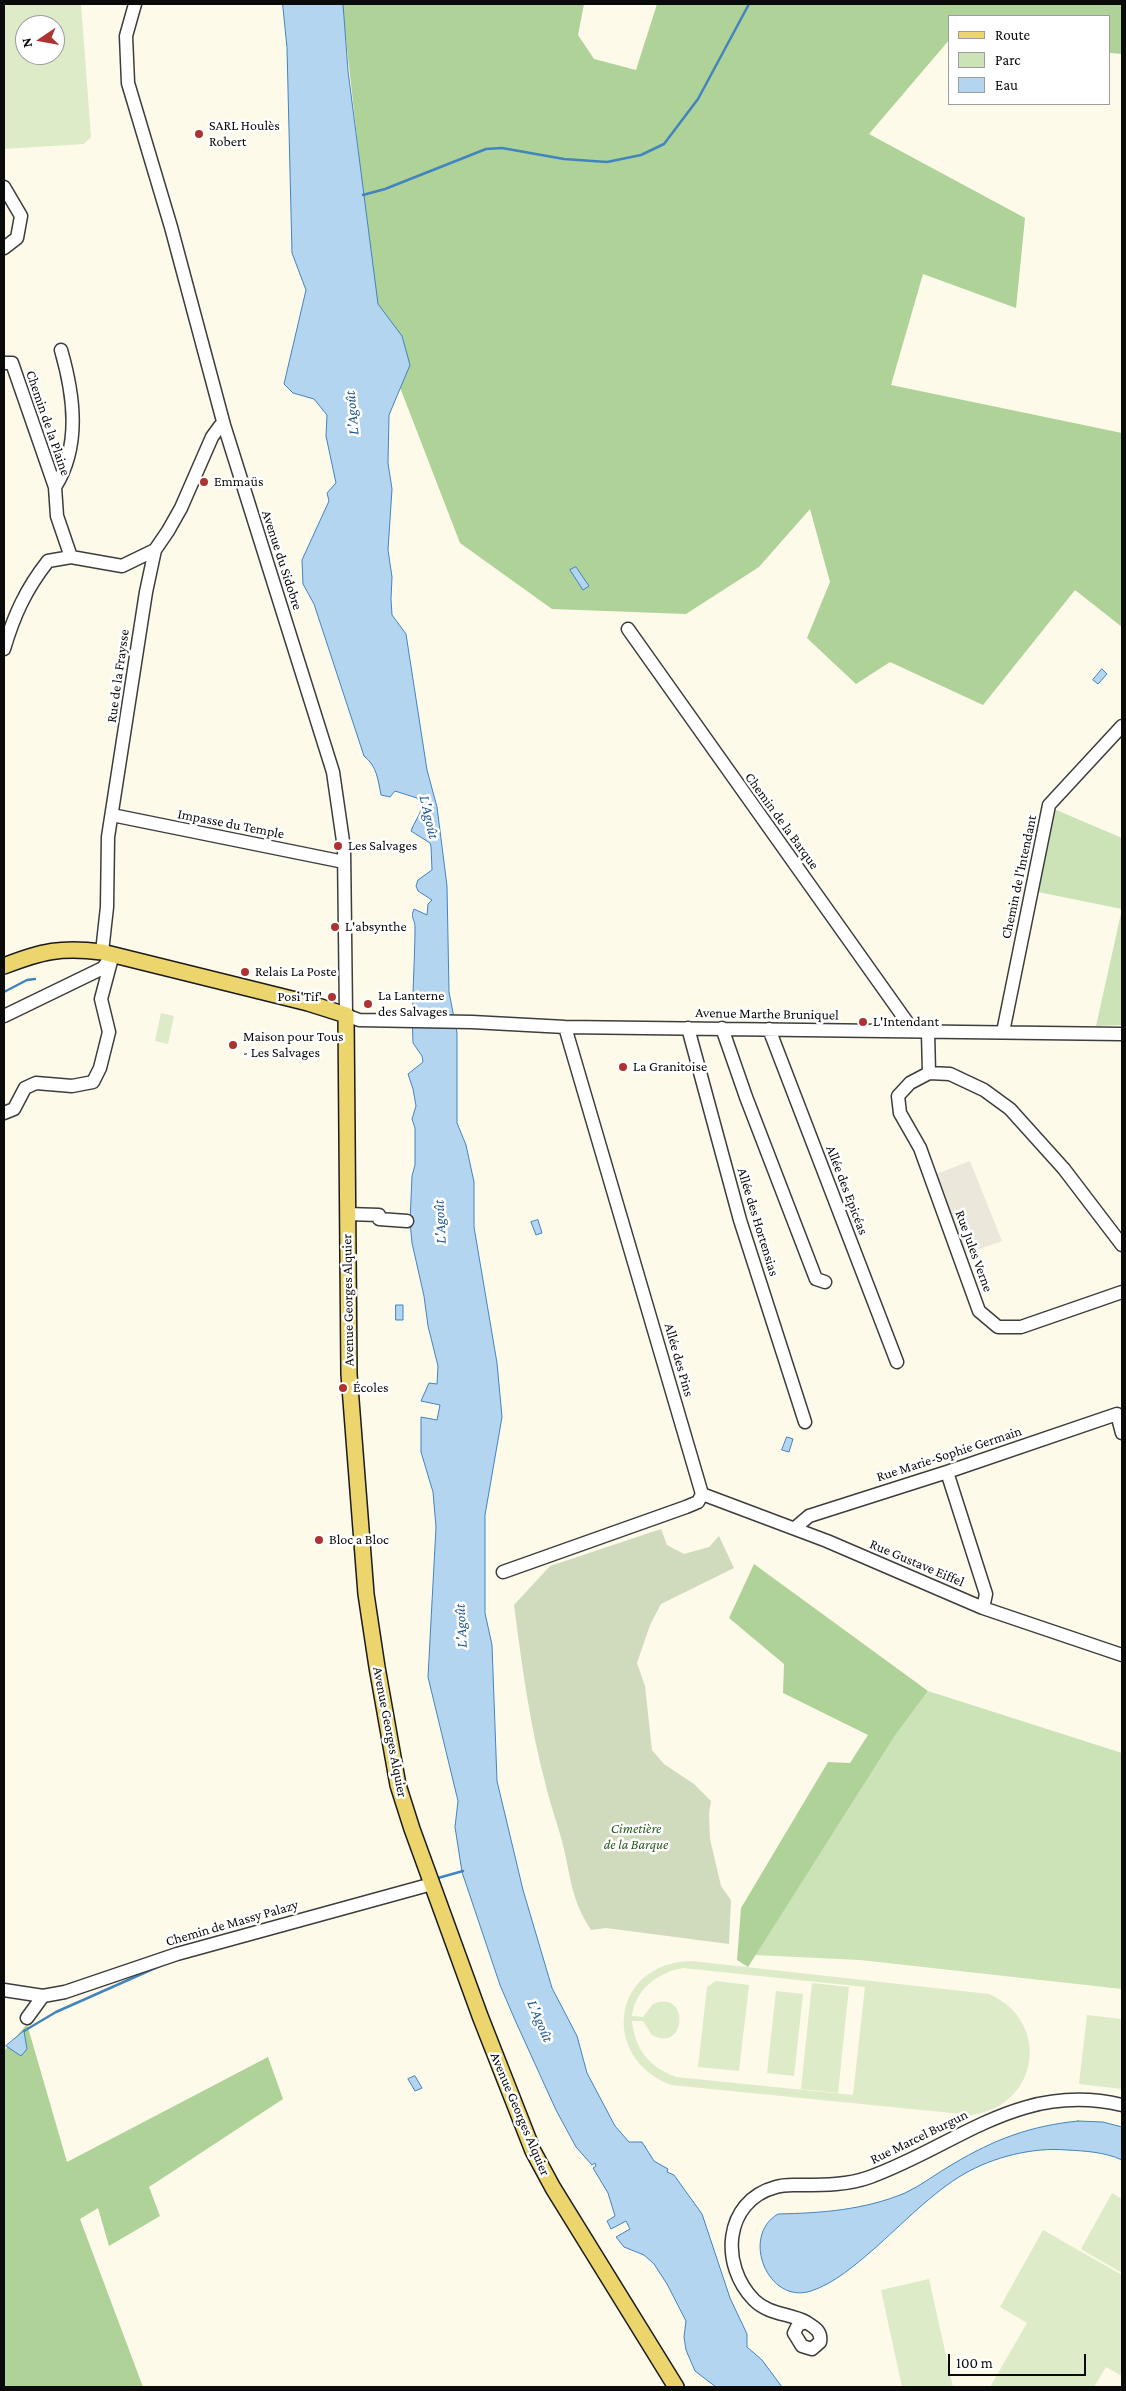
<!DOCTYPE html>
<meta charset="utf-8">
<style>
body{margin:0}
#map{position:relative;width:1126px;height:2391px;overflow:hidden;background:#fdfae9;font-family:"Crimson Pro",serif}
canvas{display:block}
.frame{position:absolute;inset:0;border:5px solid #0a0a0a;pointer-events:none}
.legend{position:absolute;left:948px;top:15px;width:162px;height:90px;box-sizing:border-box;background:#fff;border:1px solid #9d9d9d;margin:0;padding:6px 9px;list-style:none;font-size:15px;color:#0a0a0a}
.legend li{display:flex;align-items:center;gap:10px;height:25px}
.legend b{width:25px;border:1px solid #9d9d9d}
.north{position:absolute;left:15px;top:15px;width:50px;height:50px;box-sizing:border-box;background:#fff;border:1px solid #9d9d9d;border-radius:50%;rotate:258deg;font-size:14px;font-weight:700;line-height:20px;text-align:center;color:#0a0a0a}
.north::after{content:'';display:block;margin:auto;width:18px;height:22px;background:#ac3331;clip-path:polygon(50% 0,100% 100%,50% 72%,0 100%)}
.scale{position:absolute;left:948px;top:2354px;width:138px;height:22px;box-sizing:border-box;border:2px solid #0a0a0a;border-top:0;padding-left:6px;font-size:15px;line-height:18px;white-space:nowrap;color:#0a0a0a;-webkit-text-stroke:4px #fff;paint-order:stroke}
</style>
<div id="map">
<canvas width="1126" height="2391"></canvas>
<div class="frame"></div>
<ul class="legend">
<li><b style="height:6px;background:#ebd56c"></b>Route</li>
<li><b style="height:14px;background:#cbe3b7"></b>Parc</li>
<li><b style="height:14px;background:#b3d5ef"></b>Eau</li>
</ul>
<div class="north">N</div>
<div class="scale">100 m</div>
</div>
<script>
const ctx = document.querySelector('canvas').getContext('2d');
ctx.lineJoin = 'round';
function paint(path, color) { ctx.fillStyle = color; ctx.fill(path, 'evenodd'); }
function strokePath(path, color, width, dash) { ctx.strokeStyle = color; ctx.lineWidth = width; ctx.lineCap = dash ? 'butt' : 'round'; ctx.setLineDash(dash || []); ctx.stroke(path); }
function drawText(font, color, halo, rows, align = 'center') {
  ctx.font = font + ' "Crimson Pro",serif'; ctx.lineWidth = 5; ctx.setLineDash([]); ctx.textBaseline = 'middle'; ctx.strokeStyle = halo; ctx.fillStyle = color; for (const [text, x, y, turn = 0] of rows) {
    ctx.save(); ctx.translate(x, y); ctx.rotate((+turn || 0) * Math.PI / 180); ctx.textAlign = isNaN(turn) ? turn : align; if (halo) ctx.strokeText(text, 0, 0); ctx.fillText(text, 0, 0); ctx.restore();
  }
}
const green = new Path2D(`
 M1054 809 1122 838V1025L1096 1026 1122 909 1038 892Z
 M928 1691 1122 1753V1989L860 1960 755 1955 894 1737Z`);
const forest = new Path2D(`
 M342 4H584L578 35 594 59 636 70 657 4H1122V54L1110 53V16H950V39L869 134 1025 218 1016 308 923 274 891 385 1122 433V627L1075 590 983 705 890 662 856 684 807 638 830 582 810 509 759 567 686 614 552 609 460 543 379 333Z
 M754 1564 928 1691 894 1737 748 1967 737 1960 741 1908 828 1762 850 1763 868 1735 783 1693 784 1664 729 1618Z
 M27 2024 67 2162 268 2057 283 2099 149 2187 160 2216 109 2246 98 2208 80 2219 143 2387H4V2051Z`);
const cemetery = new Path2D(`
 M661 1529 667 1545 684 1554 709 1547 719 1536 734 1568 661 1604 650 1625 637 1663 645 1686 652 1750 664 1764 694 1784 711 1801 709 1813 710 1839 721 1886 731 1900 729 1944 606 1928 591 1930C570 1898 571 1876 562 1841 557 1822 550 1804 546 1786 530 1727 522 1666 514 1605L550 1566Z`);
const pitch = new Path2D(`
 M4 4H81L91 137 84 144 4 149ZM25 25H55V55H25Z
 M161 1013 174 1016 168 1044 155 1041Z
 M692 1961 989 1994C1051 2021 1040 2105 972 2115L671 2085C599 2057 612 1962 692 1961ZM683 1968 865 1987 853 2095 676 2077C649 2067 635 2049 632 2021H643L652 2035C687 2054 690 1988 653 2004L643 2017 632 2016C635 1989 659 1972 683 1968Z
 M716 1981 749 1985 739 2071 698 2067 707 1987Z
 M812 1983 849 1987 838 2093 801 2089Z
 M776 1991 803 1994 794 2076 767 2073Z
 M1087 2015 1122 2019V2089L1079 2084Z
 M1112 2193 1122 2199V2273L1081 2249Z
 M1043 2230 1122 2275V2376L1106 2367 1094 2387H990L1027 2323 1000 2307Z
 M929 2279 953 2387H902L881 2290Z`);
const plaza = new Path2D(`
 M970 1161 1002 1241 960 1256 931 1176Z`);
const water = new Path2D(`
 M283 4H343L348 71 378 304 402 336 410 365 389 415 388 463 392 489 388 550 392 577 391 599 392 615 406 634 427 770 437 807 447 886 449 992 457 1033V1123L466 1145 474 1182V1227L497 1363 502 1417 485 1515V1613L492 1645 497 1781 523 1890 552 1988 577 2036 587 2073 615 2126 629 2142H642L654 2161 668 2169 667 2172 674 2175 702 2214 730 2298 747 2334V2347L762 2360 782 2387H716L695 2371 686 2350 684 2337 686 2321 667 2284 654 2264 644 2255 624 2247 616 2237 630 2229 626 2221 611 2229 607 2221 615 2216 608 2193 593 2168 596 2166 595 2163 592 2165 576 2147 556 2110 515 2020 500 1985 462 1872 455 1827 458 1801 428 1677 436 1527 433 1492 421 1452V1417L437 1420 440 1405 421 1401 429 1383 437 1384 438 1366 428 1326 424 1296 412 1243 410 1222 412 1176 415 1165V1128L412 1119 416 1106 413 1089 408 1074 423 1062 422 1056 413 1043C411 1005 415 965 415 927 415 919 410 918 414 909L427 915 428 904 432 900 418 891 416 886 418 880 432 870 431 846 430 843 411 831C414 822 420 816 422 806L417 798 395 791 390 797 381 795C378 780 377 766 364 756L314 604 303 584 302 560 329 501 327 493 336 483 326 436 327 415 314 399 293 393 284 384 306 290 292 253 287 48Z
 M576 567 589 586 583 590 570 570Z
 M1102 669 1107 674 1098 684 1093 680Z
 M538 1220 542 1233 536 1235 531 1222Z
 M396 1305H403V1320H396Z
 M787 1437 793 1439 789 1452 782 1450Z
 M24 2031 27 2049 21 2056 6 2046Z
 M415 2076 422 2088 415 2091 408 2079Z
 M1078 2121 1103 2122 1122 2127V2160C1105 2152 1085 2151 1067 2150 1033 2147 993 2157 964 2174 934 2191 901 2225 874 2249 855 2265 835 2283 811 2291 768 2305 740 2236 778 2214 822 2213 864 2210 905 2193 922 2185 937 2173 953 2164 995 2139 1030 2126 1078 2121Z`);
const stream = new Path2D(`
 M363 195 385 189 486 149 502 148 564 159 607 162 641 155 664 144 698 99 749 4
 M4 992 27 980 35 979
 M438 1878 463 1871
 M24 2031 56 2012 162 1965`);
const minor = new Path2D(`
 M135 4 126 36 128 83 171 227 224 425 333 772 344 848 346 1015 359 1020 472 1022 565 1027 1122 1034
 M4 187 21 216 17 238 4 248
 M4 363H12L55 487 57 516 71 557
 M55 487C81 446 74 395 61 350
 M628 629 907 1022 906 1031
 M4 649C14 615 26 589 48 561L71 557 122 566 155 550
 M112 815 344 862
 M102 952 107 907 108 837 146 592 155 550 168 531 181 508 212 437 220 426 224 425
 M4 1016 103 968 110 958
 M688 1028 740 1220 805 1422
 M722 1028 746 1097 816 1279 825 1282
 M769 1029 897 1362
 M928 1032 929 1073
 M1003 1032 1049 805 1122 726
 M4 1113 14 1109 25 1088 36 1083 72 1086 93 1082 100 1068 109 1032 101 999 113 954
 M347 1214 379 1215V1219L407 1221
 M1122 1245 1064 1169 1010 1109 984 1090 950 1074 929 1073 910 1083 898 1096 900 1113 920 1148 979 1311 998 1327H1021L1122 1292
 M947 1472 986 1594 983 1608
 M702 1494 827 1541 983 1608 1122 1655
 M795 1528 809 1516 947 1472 1117 1414 1122 1433
 M503 1572 686 1507 698 1502 702 1494 565 1027
 M4 1990 43 1996 65 1992 177 1954 432 1884
 M27 2018 43 1996
 M806 2322C789 2313 769 2315 754 2300 720 2266 723 2201 776 2187 784 2184 793 2185 802 2185 824 2185 848 2185 870 2177 958 2145 1020 2081 1122 2105
 M806 2322C814 2327 822 2331 820 2342L812 2349 802 2346 794 2333 798 2325Z`);
const major = new Path2D(`
 M4 966C42 951 61 947 102 952L308 1003 346 1015 349 1374 366 1594 377 1667 398 1785 412 1829 480 2016 533 2151 553 2188 676 2387`);
const markers = [
 [199,134,5,"#ac3331"],
 [204,482,5,"#ac3331"],
 [338,846,5,"#ac3331"],
 [335,927,5,"#ac3331"],
 [245,972,5,"#ac3331"],
 [332,997,5,"#ac3331"],
 [368,1004,5,"#ac3331"],
 [863,1022,5,"#ac3331"],
 [233,1045,5,"#ac3331"],
 [623,1067,5,"#ac3331"],
 [343,1388,5,"#ac3331"],
 [319,1540,5,"#ac3331"]
];
const poiNames = [
 ["SARL Houlès",209,126],
 ["Robert",209,142],
 ["Emmaüs",214,482],
 ["Les Salvages",348,846],
 ["L'absynthe",345,927],
 ["Relais La Poste",255,972],
 ["La Lanterne",378,996],
 ["des Salvages",378,1012],
 ["Posi'Tif'",322,997,"right"],
 ["L'Intendant",873,1022],
 ["Maison pour Tous",243,1037],
 ["- Les Salvages",243,1053],
 ["La Granitoise",633,1067],
 ["Écoles",353,1388],
 ["Bloc a Bloc",329,1540]
];
const streetNames = [
 ["Chemin de la Plaine",48,423,71],
 ["Avenue du Sidobre",282,560,72],
 ["Rue de la Fraysse",118,676,-82],
 ["Chemin de la Barque",782,821,54],
 ["Impasse du Temple",231,824,11],
 ["Chemin de l'Intendant",1019,877,-78],
 ["Avenue Marthe Bruniquel",767,1014,1],
 ["Allée des Epicéas",847,1190,69],
 ["Allée des Hortensias",758,1222,73],
 ["Rue Jules Verne",974,1251,70],
 ["Avenue Georges Alquier",348,1300,-91],
 ["Allée des Pins",679,1360,74],
 ["Rue Marie-Sophie Germain",949,1454,-18],
 ["Rue Gustave Eiffel",917,1563,23],
 ["Avenue Georges Alquier",390,1732,79],
 ["Chemin de Massy Palazy",232,1923,-16],
 ["Avenue Georges Alquier",520,2114,67],
 ["Rue Marcel Burgun",919,2137,-26]
];
const parkNames = [
 ["Cimetière",636,1829],
 ["de la Barque",636,1845]
];
const waterNames = [
 ["L'Agoût",352,413,-95],
 ["L'Agoût",429,817,77],
 ["L'Agoût",440,1222,-93],
 ["L'Agoût",461,1626,-93],
 ["L'Agoût",540,2021,67]
];
paint(green, '#cbe3b7');
paint(forest, '#aed298');
paint(cemetery, '#d0dbbe');
paint(pitch, '#ddebc8');
paint(plaza, '#ebe8db');
paint(water, '#b3d5ef');
strokePath(water, '#4284bf', 1);
strokePath(stream, '#4284bf', 2.5);
strokePath(minor, '#3d3d3d', 15);
strokePath(major, '#1b1b1b', 18);
strokePath(minor, '#fff', 12);
strokePath(major, '#ebd56c', 15);
for (const [x, y, r, color] of markers) { const dot = new Path2D(); dot.arc(x, y, r, 0, 2 * Math.PI); ctx.fillStyle = color; ctx.fill(dot); strokePath(dot, '#fff', 2); }
drawText('14px', '#0a0a0a', '#fff', poiNames, 'left');
drawText('14px', '#0a0a0a', '#fff', streetNames);
drawText('italic 14px', '#2a5a22', '#fff', parkNames);
drawText('italic 15px', '#21578e', '#fff', waterNames);
</script>
